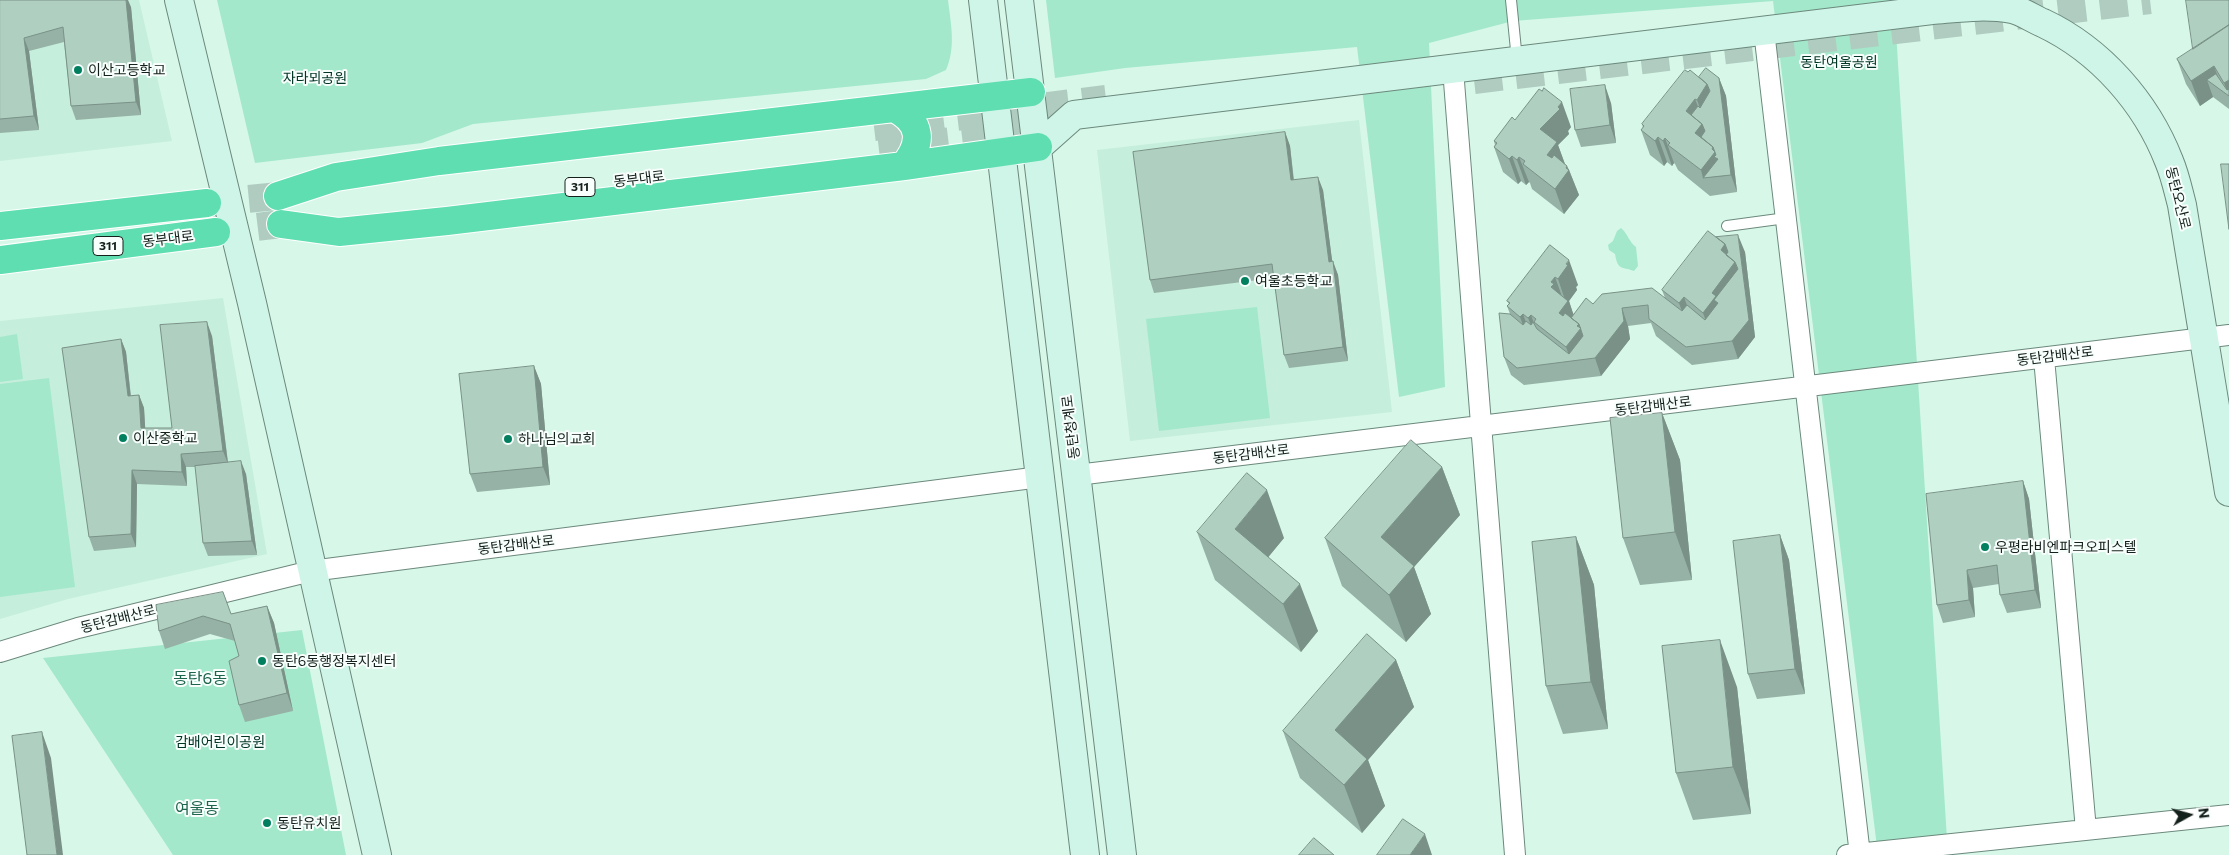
<!DOCTYPE html>
<meta charset="utf-8">
<style>
body{margin:0}
#map{position:relative;width:2229px;height:855px;overflow:hidden;background:#d7f7e9;font-family:Commissioner,sans-serif}
canvas{display:block}
.north{position:absolute;left:2164px;top:790px;width:50px;height:50px;-webkit-text-stroke:4px #f7fefb;paint-order:stroke;rotate:83deg;font-size:14px;font-weight:700;line-height:20px;text-align:center;color:#14201b}
.north::after{content:'';display:block;margin:auto;width:18px;height:22px;background:#14201b;clip-path:polygon(50% 0,100% 100%,50% 72%,0 100%)}
</style>
<div id="map">
<canvas width="2229" height="855"></canvas>
<div class="north">N</div>
</div>
<script>
const ctx = document.querySelector('canvas').getContext('2d');
ctx.lineJoin = 'round';
function paint(path, color) { ctx.fillStyle = color; ctx.fill(path, 'evenodd'); }
function strokePath(path, color, width, dash) { ctx.strokeStyle = color; ctx.lineWidth = width; ctx.lineCap = dash ? 'butt' : 'round'; ctx.setLineDash(dash || []); ctx.stroke(path); }
function drawText(font, color, halo, rows, align = 'center') {
  ctx.font = font + ' Commissioner,"Noto Sans KR",sans-serif'; ctx.lineWidth = 4; ctx.setLineDash([]); ctx.textBaseline = 'middle'; ctx.strokeStyle = halo; ctx.fillStyle = color; for (const [text, x, y, turn = 0] of rows) {
    ctx.save(); ctx.translate(x, y); ctx.rotate((+turn || 0) * Math.PI / 180); ctx.textAlign = isNaN(turn) ? turn : align; if (halo) ctx.strokeText(text, 0, 0); ctx.fillText(text, 0, 0); ctx.restore();
  }
}
const built = new Path2D(`
 M0 0H139L172 141 0 161Z
 M1359 120 1392 412 1130 441 1097 150Z
 M223 298 267 554 68 599 0 619V321Z`);
const green = new Path2D(`
 M217 0H948C951 25 956 47 946 70L926 79 473 124 422 143 255 163Z
 M1046 0H1894L1948 855H1878L1773 1 1513 21 1429 43 1445 387 1399 397 1357 47 1125 68 1055 78Z
 M1621 228C1628 234 1629 242 1636 247L1638 266 1634 271C1621 266 1618 271 1615 254L1609 250 1608 245 1613 241 1617 231Z
 M1257 307 1270 418 1159 431 1146 319Z
 M17 334 23 379 0 382V337Z
 M49 378 75 587 0 597V384Z
 M302 630 346 855H173L43 658Z`);
const highwayTunnel = new Path2D(`
 M1474 80 2150 0
 M874 127 1106 99
 M879 150 1059 128
 M207 203 278 196
 M216 232 281 224`);
const lane = new Path2D(`
 M1511 0 1517 60
 M1727 226 1786 218`);
const street = new Path2D(`
 M1764 31 1860 855
 M1453 69 1515 855
 M2044 358 2086 830
 M1077 475 2229 335
 M0 652 78 628 311 571 1040 477
 M1847 855 2229 815`);
const secondary = new Path2D(`
 M179 0 252 303 377 855
 M983 0 1085 855
 M1019 0 1122 855
 M1038 147 1074 115 1932 10C1958 8 1985 4 2012 9 2022 11 2033 19 2043 23 2100 50 2146 102 2169 161 2175 175 2178 190 2182 205L2229 492`);
const highway = new Path2D(`
 M894 108C922 122 923 143 904 166
 M278 196 336 177 439 161 1031 92
 M281 224 339 232 447 221 904 166 1038 147
 M0 226 207 203
 M0 260 216 232`);
const wall = new Path2D(`
 M0 0 131 7 141 115 76 120 71 106 64 42 29 51 39 130 0 133Z
 M2229 0V109L2213 97 2200 106 2186 84 2177 59 2193 49Z
 M1688 72 1699 77 1719 78 1726 96 1737 192 1710 196 1678 170 1675 164 1674 163 1672 166 1667 162 1664 166 1650 155 1641 130 1643 128 1642 124Z
 M1611 103 1616 143 1581 147 1575 130Z
 M1515 120 1571 127 1568 131 1569 134 1558 145 1565 164 1569 170 1579 195 1564 214 1532 189 1530 183 1529 182 1526 185 1521 181 1518 184 1503 172 1494 147 1495 145 1494 141Z
 M1285 132 1290 146 1294 180 1323 190 1332 261 1338 275 1348 361 1289 368 1284 355 1274 278 1154 293 1150 280Z
 M1716 237 1745 252 1755 337 1738 359 1692 365 1656 336 1651 323 1628 326 1630 339 1601 376 1524 385 1511 375 1504 357 1510 314 1507 306 1509 304 1507 301 1550 245 1578 285 1576 287 1577 290 1569 301 1573 314 1593 304 1665 298 1662 290Z
 M212 336 228 462 246 474 257 555 208 556 203 543 196 467H186L187 486 137 484 136 547 94 551 89 537 121 339 126 352 131 396 139 395 144 408 145 428H172Z
 M534 366 541 384 550 485 477 492 470 474Z
 M1662 413 1680 460 1692 580 1640 585 1623 538Z
 M1442 467 1460 515 1414 567 1431 614 1406 642 1342 586 1325 538Z
 M2023 481 2029 499 2041 608 2007 613 2000 595 1999 584 1973 588 1975 617 1943 623 1937 605Z
 M1197 532 1284 538 1268 557 1318 631 1301 652 1215 580Z
 M1780 535 1789 560 1805 694 1757 699 1748 674Z
 M1576 537 1594 585 1608 729 1563 734 1546 686Z
 M156 605 231 614 267 606 274 623 293 711 245 722 239 705V656L235 641 210 634 165 649 159 631Z
 M1396 660 1414 707 1368 760 1385 806 1362 833 1300 778 1283 731Z
 M1737 687 1751 814 1693 820 1676 773Z`);
const shadedWall = new Path2D(`
 M126 0H128L131 7 141 115 136 102Z
 M24 38 29 51 39 130 34 116Z
 M2214 66 2223 91 2207 80 2213 97 2200 106 2191 81Z
 M1719 78 1726 96 1737 192 1731 175Z
 M2229 80V96L2224 83Z
 M1707 84 1716 109 1706 125 1697 100Z
 M1605 85 1611 103 1616 143 1610 125Z
 M1695 99 1705 124 1712 149 1695 133 1686 111Z
 M1562 102 1571 127 1568 131 1569 134 1558 145 1566 167 1567 166 1569 170 1579 195 1564 214 1555 189 1557 180 1547 155 1540 129Z
 M1285 132 1290 146 1295 194 1291 180Z
 M1658 137 1667 162 1664 166 1655 141Z
 M1665 138 1674 163 1672 166 1663 141Z
 M1713 147 1724 176 1703 178 1701 170Z
 M1512 156 1521 181 1518 184 1509 159Z
 M1519 157 1529 182 1526 185 1517 160Z
 M1318 177 1323 190 1334 275 1329 262Z
 M1738 235 1745 252 1755 337 1738 359 1732 341 1749 320Z
 M1725 244 1735 262 1744 287 1712 338 1703 313 1712 293 1721 250Z
 M1569 260 1578 285 1576 287 1577 290 1569 301 1577 325 1579 324 1590 353 1571 361 1566 347 1551 282 1555 277 1564 302 1566 303 1558 279Z
 M1333 261 1338 275 1348 361 1343 347Z
 M1684 297 1693 322 1688 328 1679 303Z
 M1622 308 1628 326 1630 339 1601 376 1595 358Z
 M1523 314 1532 339 1529 342 1520 317Z
 M1531 315 1540 340 1538 343 1528 318Z
 M207 322 212 336 228 464 223 451Z
 M121 339 126 352 132 409 128 396Z
 M534 366 541 384 550 485 543 467Z
 M139 395 144 408 146 441 141 428Z
 M1662 413 1680 460 1692 580 1675 532Z
 M181 454 186 467 187 486 182 472Z
 M241 461 246 474 257 555 252 541Z
 M1442 467 1460 515 1414 567 1431 614 1406 642 1389 595 1381 537Z
 M132 470 137 484 136 547 131 534Z
 M2023 481 2029 499 2041 608 2035 590Z
 M1267 490 1284 538 1252 577 1235 529Z
 M1780 535 1789 560 1805 694 1795 669Z
 M1576 537 1594 585 1608 729 1591 682Z
 M1967 570 1973 588 1975 617 1969 600Z
 M1300 584 1318 631 1301 652 1283 604Z
 M267 606 274 623 293 711 287 693Z
 M1720 640 1737 687 1751 814 1733 767Z
 M1396 660 1414 707 1368 760 1385 806 1362 833 1344 785 1335 730Z
 M42 732 51 758 63 855H57Z
 M1425 834 1432 855H1410Z`);
const building = new Path2D(`
 M0 0H126L136 102 71 106 63 27 24 38 34 116 0 119Z
 M2186 0H2229V25L2193 49Z
 M2229 25V80L2224 83 2214 66 2191 81 2177 59Z
 M1706 68 1719 78 1731 175 1703 178 1718 159 1714 157 1716 155 1713 147 1701 137 1705 131 1702 124 1691 115 1698 106 1700 108 1710 91 1707 84 1699 77Z
 M1685 70 1688 72 1690 70 1707 84 1697 100 1695 99 1686 111 1702 124 1695 133 1713 147 1712 149 1715 152 1701 170 1668 145 1670 143 1665 138 1663 141 1658 137 1655 141 1641 130 1644 126 1642 124Z
 M2216 74 2227 90 2229 89V96L2207 80Z
 M1605 85 1610 125 1575 130 1570 89Z
 M1544 88 1562 102 1558 107 1560 109 1540 129 1557 142 1547 155 1552 158 1554 155 1567 166 1566 168 1569 170 1555 189 1523 164 1525 161 1519 157 1517 160 1512 156 1509 159 1494 147 1497 143 1494 141 1512 117 1515 120 1539 89 1542 91Z
 M1285 132 1291 180 1318 177 1329 262 1333 261 1343 347 1284 355 1272 264 1150 280 1133 152Z
 M2221 164H2229V229Z
 M1708 231 1725 244 1721 250 1735 262 1712 293 1716 296 1703 313 1684 297 1679 303 1662 290Z
 M1738 235 1749 320 1732 341 1686 347 1649 319 1648 305 1622 308 1624 321 1595 358 1517 368 1504 357 1499 313 1510 314 1523 325 1526 321 1531 325 1533 322 1537 329 1569 354 1583 336 1579 324 1571 318 1586 298 1593 304 1602 294 1652 288 1682 311 1687 305 1705 320 1718 303 1714 300 1738 269 1735 262 1726 255 1728 252 1725 244 1716 237Z
 M1550 245 1569 260 1566 264 1568 265 1558 279 1555 277 1551 282 1554 284 1551 287 1568 301 1559 313 1563 316 1565 313 1579 324 1577 326 1581 328 1566 347 1534 322 1536 319 1531 315 1528 318 1523 314 1520 317 1507 306 1510 303 1507 301Z
 M207 322 223 451 181 454 182 472 132 470 131 534 89 537 62 348 121 339 128 396 139 395 141 428H172L160 325Z
 M534 366 543 467 470 474 459 374Z
 M1662 413 1675 532 1623 538 1610 418Z
 M1411 440 1442 467 1381 537 1414 566 1389 595 1325 538Z
 M241 461 252 541 203 543 195 466Z
 M1247 473 1267 490 1235 529 1300 584 1283 604 1197 532Z
 M2023 481 2035 590 2000 595 1997 565 1967 570 1969 600 1937 605 1926 494Z
 M1780 535 1795 669 1748 674 1733 541Z
 M1576 537 1591 682 1546 686 1532 542Z
 M223 592 231 614 267 606 287 693 239 705 229 661 239 656 230 624 203 616 159 631 156 605Z
 M1367 634 1396 660 1335 730 1367 759 1344 785 1283 731Z
 M1720 640 1733 767 1676 773 1662 646Z
 M42 732 57 855H27L12 736Z
 M1403 819 1425 834 1410 855H1377Z
 M1314 838 1334 855H1299Z`);
const markers = [
 [78,70,5,"#017f5f"],
 [1245,281,5,"#017f5f"],
 [123,438,5,"#017f5f"],
 [508,439,5,"#017f5f"],
 [1985,547,5,"#017f5f"],
 [262,661,5,"#017f5f"],
 [267,823,5,"#017f5f"]
];
const shields = [
 [580,187,30],
 [108,246,30]
];
const shieldNames = [
 ["311",580,187],
 ["311",108,246]
];
const parkNames = [
 ["동탄여울공원",1839,62],
 ["자라뫼공원",315,78],
 ["감배어린이공원",220,742]
];
const poiNames = [
 ["이산고등학교",88,70],
 ["여울초등학교",1255,281],
 ["이산중학교",133,438],
 ["하나님의교회",518,439],
 ["우평라비엔파크오피스텔",1995,547],
 ["동탄6동행정복지센터",272,661],
 ["동탄유치원",277,823]
];
const streetNames = [
 ["동부대로",639,179,-7],
 ["동탄오산로",2178,198,76],
 ["동부대로",168,239,-7],
 ["동탄감배산로",2055,356,-7],
 ["동탄감배산로",1653,406,-7],
 ["동탄청계로",1071,427,-97],
 ["동탄감배산로",1251,454,-7],
 ["동탄감배산로",516,545,-7],
 ["동탄감배산로",118,619,-14]
];
const quarterNames = [
 ["동탄6동",200,679],
 ["여울동",197,809]
];
paint(built, '#c5eedc');
paint(green, '#a3e8cb');
strokePath(highwayTunnel, '#b0ccc0', 28, [28, 14]);
strokePath(lane, '#6b897c', 12);
strokePath(street, '#6b897c', 22);
strokePath(secondary, '#6b897c', 30);
strokePath(highway, '#fff', 30);
strokePath(lane, '#fff', 10);
strokePath(street, '#fff', 20);
strokePath(secondary, '#cff5e8', 28);
strokePath(highway, '#5edeb1', 28);
paint(wall, '#96b2a6');
paint(shadedWall, '#7a9187');
paint(building, '#afcfc1');
strokePath(building, '#7a9187', 1);
for (const [x, y, r, color] of markers) { const dot = new Path2D(); dot.arc(x, y, r, 0, 2 * Math.PI); ctx.fillStyle = color; ctx.fill(dot); strokePath(dot, '#f7fefb', 2); }
for (const [x, y, w] of shields) { const box = new Path2D(); box.roundRect(x - w / 2, y - 9.5, w, 19, 4); ctx.fillStyle = '#f7fefb'; ctx.fill(box); strokePath(box, '#14201b', 1); }
drawText('bold 12px', '#14201b', null, shieldNames);
drawText('14px', '#003425', '#f7fefb', parkNames);
drawText('14px', '#14201b', '#f7fefb', poiNames, 'left');
drawText('14px', '#14201b', '#f7fefb', streetNames);
drawText('16px', '#1d654d', '#f7fefb', quarterNames);
</script>
